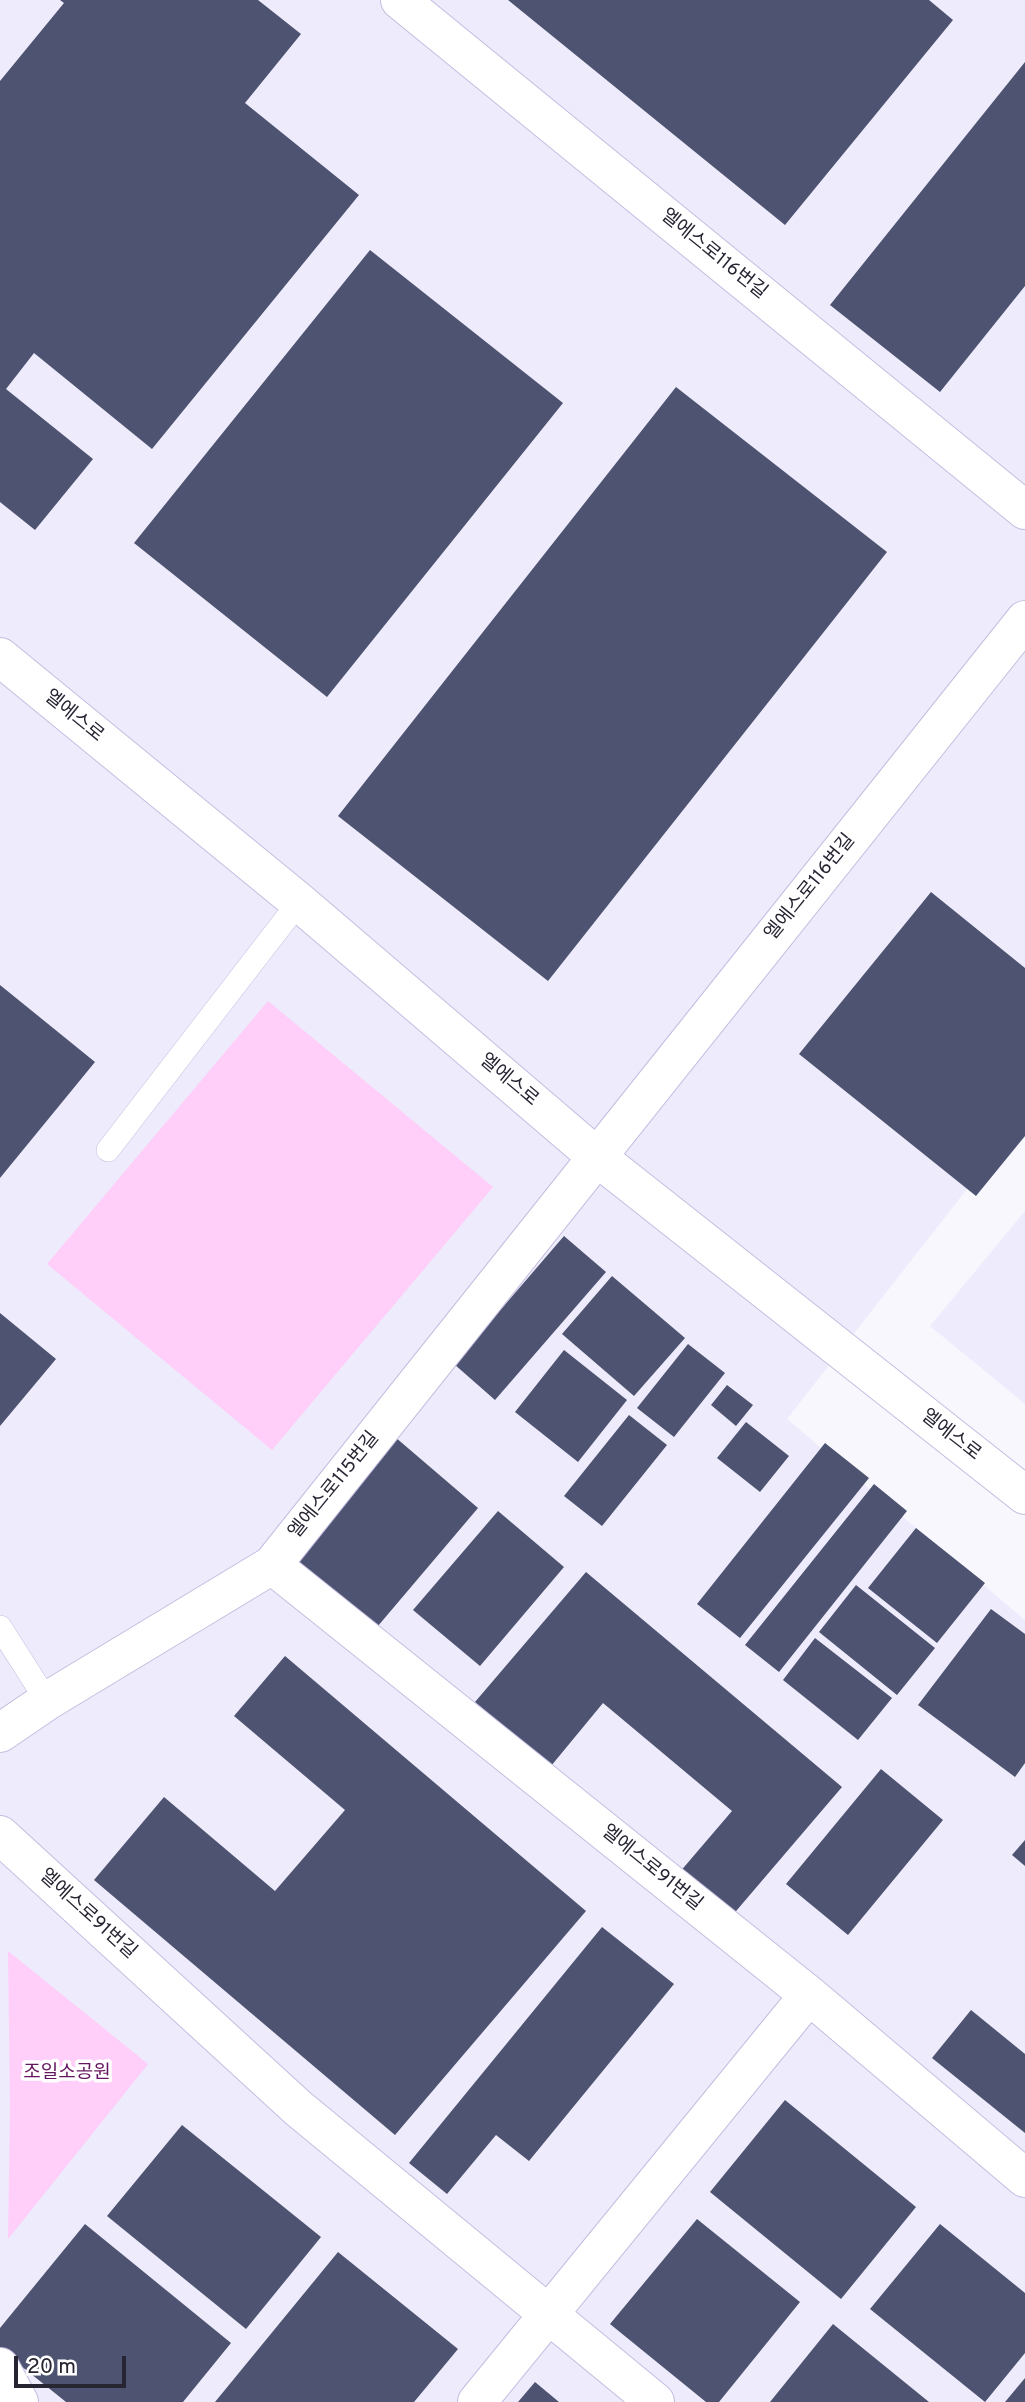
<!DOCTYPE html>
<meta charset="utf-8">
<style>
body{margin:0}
#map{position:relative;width:1025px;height:2402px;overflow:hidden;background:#f8f7fe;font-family:Overpass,sans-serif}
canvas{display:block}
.scale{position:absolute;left:14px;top:2356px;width:112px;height:32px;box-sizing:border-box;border:4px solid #282533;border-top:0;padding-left:9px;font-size:21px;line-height:24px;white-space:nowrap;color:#282533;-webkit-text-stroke:5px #fff;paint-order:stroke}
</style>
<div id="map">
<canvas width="1025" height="2402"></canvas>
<div class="scale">20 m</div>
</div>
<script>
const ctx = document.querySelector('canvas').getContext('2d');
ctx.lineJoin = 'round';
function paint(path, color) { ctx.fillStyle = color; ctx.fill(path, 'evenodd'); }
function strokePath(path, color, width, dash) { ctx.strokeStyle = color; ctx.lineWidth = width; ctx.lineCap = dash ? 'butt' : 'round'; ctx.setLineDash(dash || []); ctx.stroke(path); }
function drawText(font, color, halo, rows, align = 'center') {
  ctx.font = font + ' Overpass,"Noto Sans KR",sans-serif'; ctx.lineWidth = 7; ctx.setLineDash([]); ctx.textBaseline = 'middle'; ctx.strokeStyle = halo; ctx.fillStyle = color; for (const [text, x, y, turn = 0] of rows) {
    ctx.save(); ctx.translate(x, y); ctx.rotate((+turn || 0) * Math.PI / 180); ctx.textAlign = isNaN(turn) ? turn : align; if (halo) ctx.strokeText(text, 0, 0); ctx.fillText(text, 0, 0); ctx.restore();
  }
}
const built = new Path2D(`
 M0 0H1025V1115L787 1419 1025 1620V2402H0Z
 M1025 1211V1404L930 1326Z`);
const green = new Path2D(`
 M268 1001 493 1187 272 1450 47 1264Z
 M8 1951 148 2064 8 2239 10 2110Z`);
const building = new Path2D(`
 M60 0H258L301 34 245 103 359 195 152 449 34 353 6 389 93 459 35 530 0 502V81L64 3Z
 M508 0H929L953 20 785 225Z
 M1025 62V286L940 392 830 305Z
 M370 250 563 403 327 697 134 543Z
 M676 387 887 552 548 981 338 816Z
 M931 892 1025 968V1136L976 1196 799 1054Z
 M0 985 95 1062 0 1178Z
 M564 1236 606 1272 495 1400 454 1364Z
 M612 1276 685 1338 634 1396 562 1334Z
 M0 1313 56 1359 0 1426Z
 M688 1344 725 1373 674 1437 637 1408Z
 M564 1350 627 1400 578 1462 515 1412Z
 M727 1385 753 1405 736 1426 711 1405Z
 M629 1415 667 1445 602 1526 564 1496Z
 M746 1422 789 1456 760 1492 717 1458Z
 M388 1431 478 1508 372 1633 281 1556Z
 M825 1443 869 1478 740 1638 697 1604Z
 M874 1484 907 1511 779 1672 745 1645Z
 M498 1511 564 1567 480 1666 413 1610Z
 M916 1528 985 1583 937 1643 868 1588Z
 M586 1572 842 1787 731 1917 679 1873 732 1811 603 1703 551 1766 475 1702Z
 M856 1585 935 1648 897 1695 819 1632Z
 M991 1609 1025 1634V1763L1015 1777 918 1705Z
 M815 1638 892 1698 858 1740 783 1680Z
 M285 1656 586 1911 395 2135 94 1880 164 1797 275 1891 345 1810 234 1716Z
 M881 1769 943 1820 848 1935 786 1884Z
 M1025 1840V1866L1012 1855Z
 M602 1927 674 1984 529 2161 496 2135 447 2194 409 2163Z
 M971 2010 1025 2054V2133L932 2058Z
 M785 2100 916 2207 841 2299 710 2192Z
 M182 2125 321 2237 246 2329 107 2216Z
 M697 2219 800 2302 719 2402H706L610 2324Z
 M85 2224 231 2343 183 2402H66L0 2349V2328Z
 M940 2224 1025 2293V2353L985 2402 870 2309Z
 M338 2252 458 2349 414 2402H215Z
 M833 2324 929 2402H770Z
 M1025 2378V2402H1005Z
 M535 2382 559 2402H518Z`);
const service = new Path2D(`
 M108 1150 299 902
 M0 1627 47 1701`);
const minor = new Path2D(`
 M400 0 1025 510
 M272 1565 809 1995 1025 2178
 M0 1733 47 1701 272 1565 1025 620
 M0 1835 298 2108 655 2402
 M0 2367 19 2402
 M477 2402 809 1995`);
const tertiary = new Path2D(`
 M0 657 299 902 597 1157 1025 1495`);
const streetNames = [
 ["엘에스로116번길",713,255,39],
 ["엘에스로",73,717,39],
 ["엘에스로116번길",811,888,-51],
 ["엘에스로",508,1081,40],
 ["엘에스로",950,1436,38],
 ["엘에스로115번길",335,1486,-51],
 ["엘에스로91번길",651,1869,39],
 ["엘에스로91번길",87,1915,42]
];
const parkNames = [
 ["조일소공원",67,2074]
];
paint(built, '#eeebfc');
paint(green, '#ffcef9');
paint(building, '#4d5370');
strokePath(service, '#c4bde0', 24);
strokePath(minor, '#c4bde0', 40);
strokePath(tertiary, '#c4bde0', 40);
strokePath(service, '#fff', 23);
strokePath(minor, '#fff', 38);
strokePath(tertiary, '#fff', 38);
drawText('19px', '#282533', '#fff', streetNames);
drawText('19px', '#641760', '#fff', parkNames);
</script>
